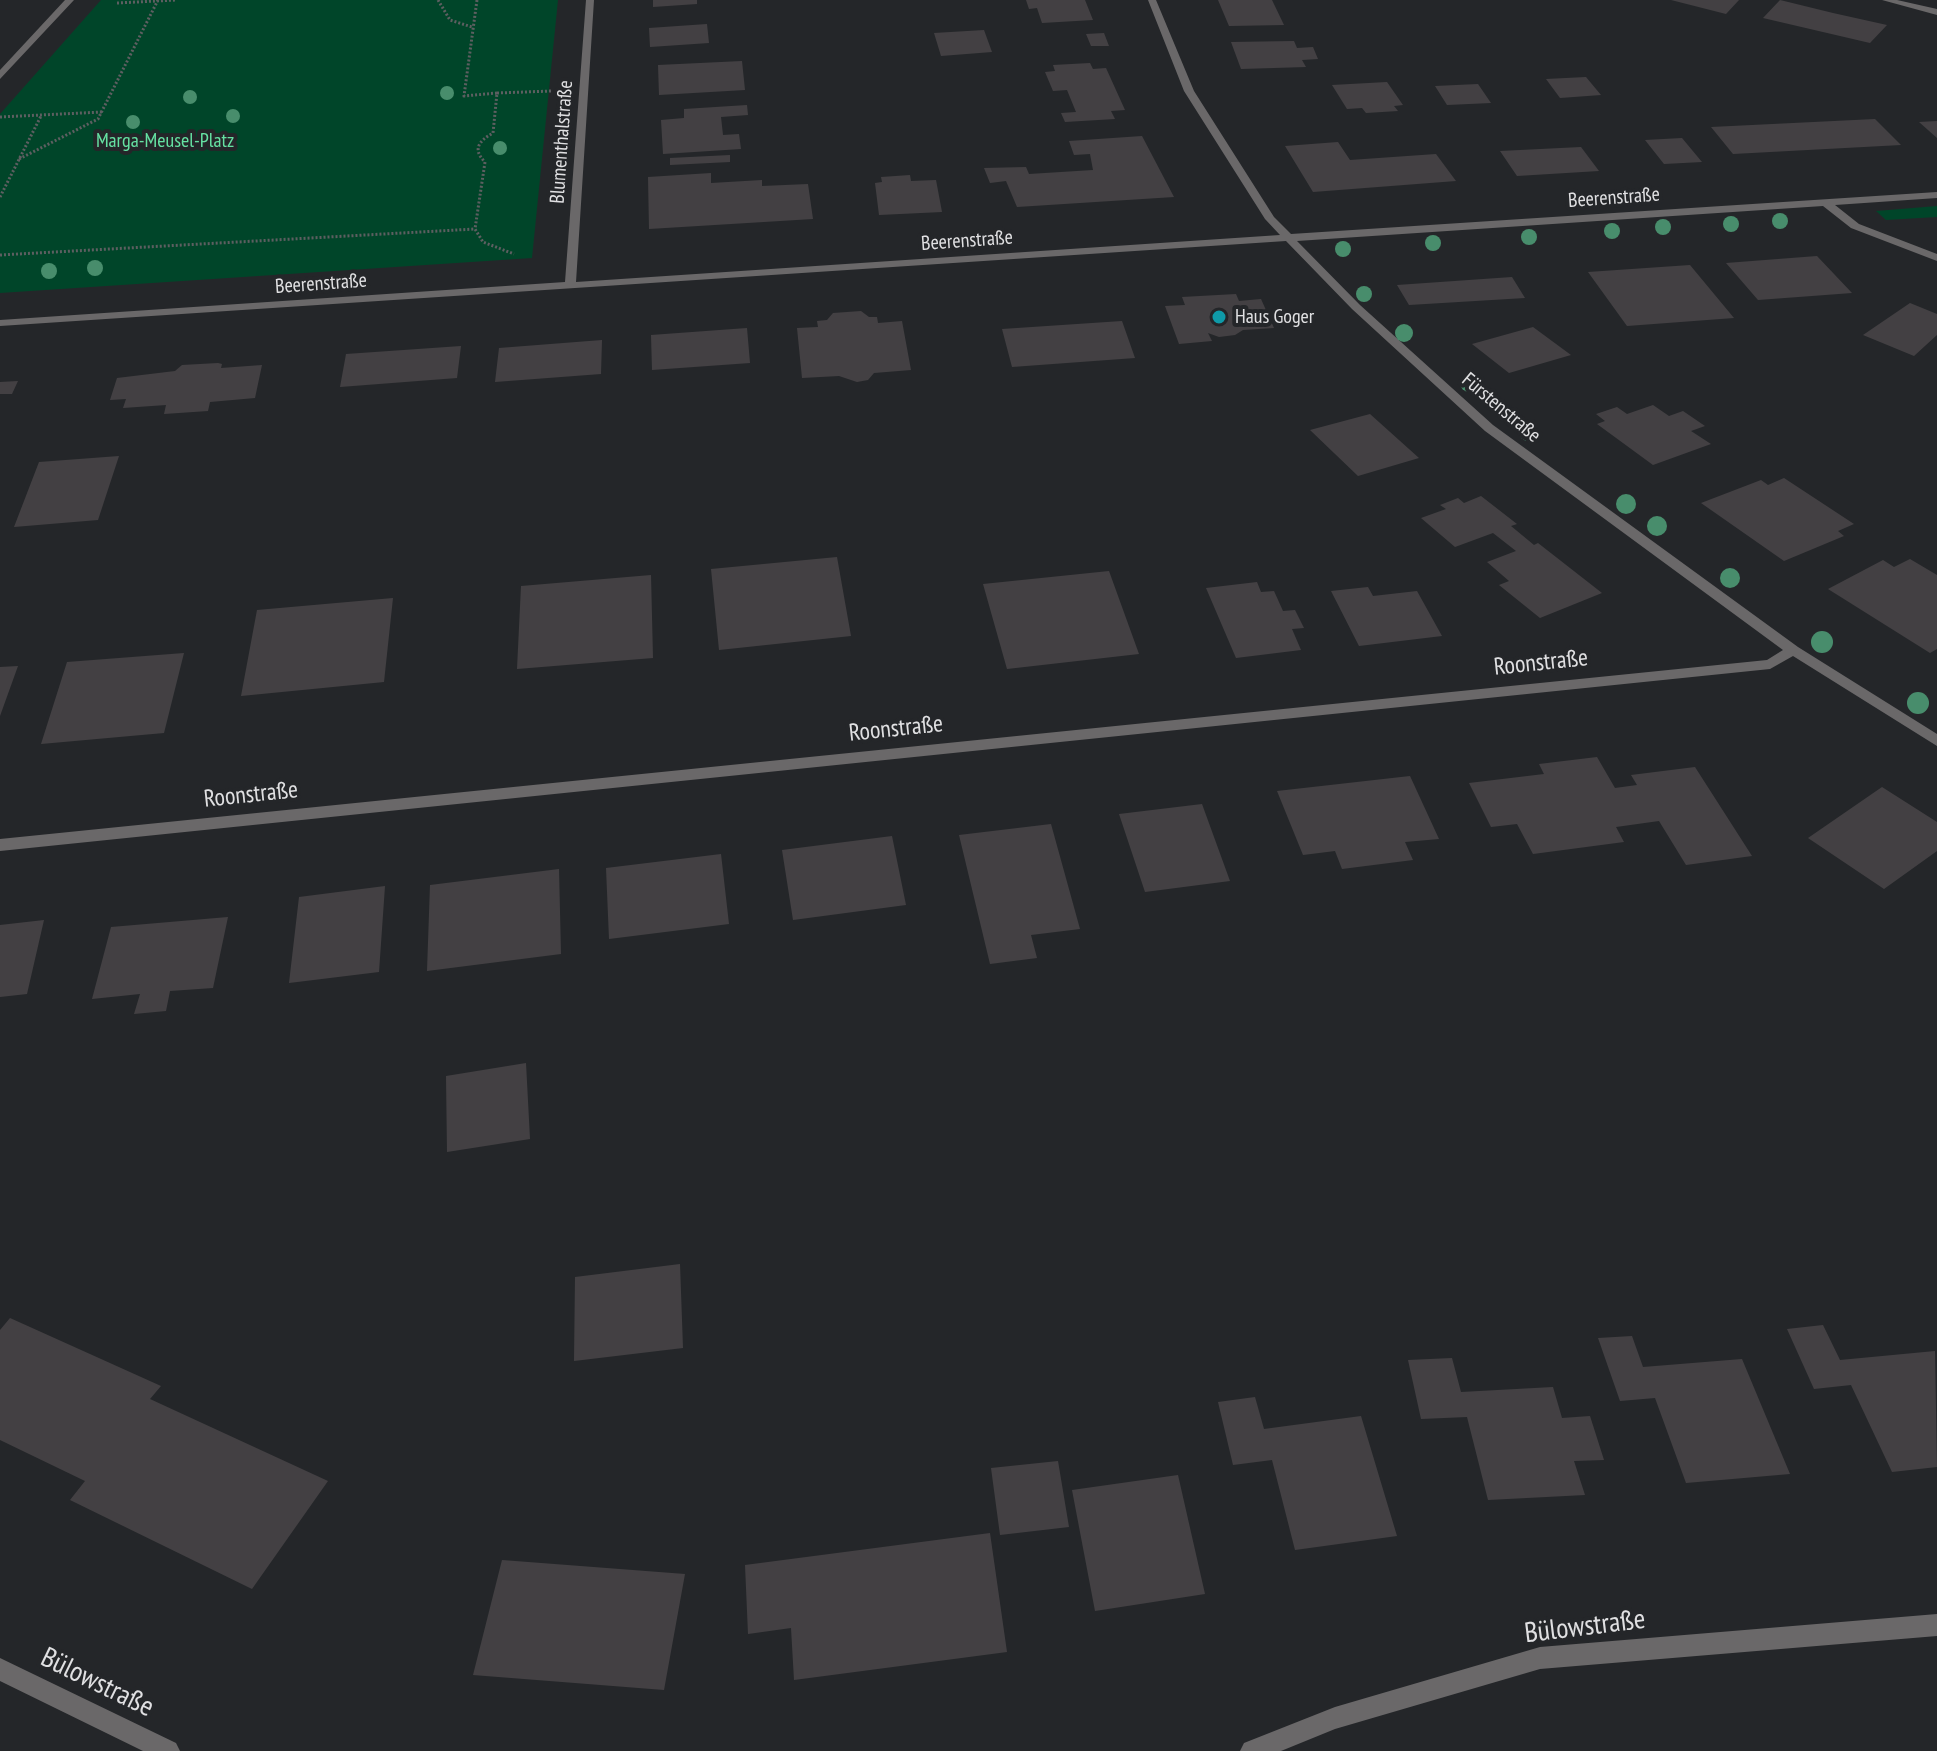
<!DOCTYPE html>
<meta charset="utf-8">
<style>
body{margin:0}
canvas{display:block;background:#242629}
</style>
<canvas width="1937" height="1751"></canvas>
<script>
const ctx = document.querySelector('canvas').getContext('2d');
ctx.lineJoin = 'round';
function paint(path, color) { ctx.fillStyle = color; ctx.fill(path, 'evenodd'); }
function strokePath(path, color, width, dash) { ctx.strokeStyle = color; ctx.lineWidth = width; ctx.lineCap = dash ? 'butt' : 'round'; ctx.setLineDash(dash || []); ctx.stroke(path); }
function drawText(font, color, halo, rows, align = 'center') {
  ctx.font = font + ' "PT Sans Narrow",sans-serif'; ctx.lineWidth = 8; ctx.setLineDash([]); ctx.textBaseline = 'middle'; ctx.strokeStyle = halo; ctx.fillStyle = color; for (const [text, x, y, turn = 0] of rows) {
    ctx.save(); ctx.translate(x, y); ctx.rotate((+turn || 0) * Math.PI / 180); ctx.textAlign = isNaN(turn) ? turn : align; if (halo) ctx.strokeText(text, 0, 0); ctx.fillText(text, 0, 0); ctx.restore();
  }
}
const green = new Path2D(`
 M101 0H558L532 258 0 293V114Z
 M1937 206V217L1886 220 1876 211Z`);
const building = new Path2D(`
 M653 0H697V4L653 7Z
 M1026 0H1085L1093 20 1042 23 1037 8 1029 9Z
 M1218 0H1272L1284 25 1229 26Z
 M1671 0H1739L1726 14Z
 M1780 0 1833 13 1887 25 1870 43 1763 18Z
 M707 24 709 43 650 47 649 28Z
 M984 30 992 52 941 56 934 33Z
 M1104 33 1109 46H1091L1086 34Z
 M1294 41 1297 48 1313 47 1318 59 1302 60 1306 67 1241 69 1231 42Z
 M742 61 745 90 659 95 658 65Z
 M1090 63 1093 69 1106 68 1125 110 1111 111 1115 119 1065 122 1061 113 1076 112 1067 90 1053 91 1045 72 1055 71 1053 65Z
 M1586 77 1601 95 1560 98 1546 79Z
 M1387 82 1403 105 1394 106 1398 111 1366 113 1362 108 1347 109 1332 85Z
 M1478 84 1491 103 1447 105 1435 86Z
 M747 105 748 115 721 117 723 135 739 134 741 149 663 154 661 120 684 118V109Z
 M1875 119 1901 145 1733 154 1711 127Z
 M1937 121V138L1919 122Z
 M1142 136 1174 197 1017 207 1006 181 990 183 984 168 1026 167 1029 174 1093 170 1090 154 1074 155 1069 141Z
 M1682 138 1702 162 1664 164 1645 140Z
 M1338 142 1350 160 1436 154 1456 181 1313 192 1285 146Z
 M1581 147 1599 171 1517 176 1500 151Z
 M730 155V162L670 165V158Z
 M711 173V183L762 180V186L808 184 813 219 649 229 648 177Z
 M910 175 911 181 936 180 942 212 879 215 875 183 882 182 881 177Z
 M1817 256 1852 293 1758 300 1726 263Z
 M1690 265 1734 318 1627 326 1588 272Z
 M1512 277 1525 298 1409 305 1397 285Z
 M1236 294 1239 301 1261 299 1274 328 1243 330 1235 335 1219 337 1208 333 1212 341 1179 344 1165 306 1185 305 1182 297Z
 M1910 303 1937 314V335L1914 356 1863 335Z
 M861 311 869 317H877L878 323 902 321 911 370 874 373 868 380 857 382 839 376 802 378 797 328 818 327 817 321 827 320 833 313Z
 M1122 321 1135 358 1012 367 1002 329Z
 M1533 327 1571 355 1509 373 1472 344Z
 M747 328 750 363 652 370 651 335Z
 M602 340 601 374 495 382 499 348Z
 M461 346 457 378 340 387 346 354Z
 M218 363 222 364 221 368 262 365 255 398 210 402 208 411 164 414 166 405 123 408 126 399 110 400 117 378 175 371 182 365Z
 M18 381 12 394H0V382Z
 M1653 405 1669 416 1683 411 1705 426 1691 431 1711 444 1653 465 1597 424 1605 421 1596 414 1617 407 1627 414Z
 M1370 414 1419 458 1358 476 1310 430Z
 M119 456 98 520 14 527 39 462Z
 M1784 478 1854 524 1838 531 1844 536 1784 561 1701 503 1761 480 1768 485Z
 M1481 496 1517 524 1511 526 1534 545 1538 543 1602 593 1540 618 1499 585 1509 581 1487 562 1516 551 1493 533 1455 547 1421 518 1446 509 1440 505 1458 498 1464 503Z
 M837 557 851 636 719 650 711 569Z
 M1910 559 1937 575V649L1930 653 1828 589 1883 560 1894 567Z
 M1109 571 1139 654 1007 669 983 584Z
 M651 575 653 658 517 669 521 586Z
 M1257 582 1261 592 1274 591 1283 611 1295 610 1304 628 1292 629 1301 650 1236 658 1206 588Z
 M1368 587 1373 596 1417 591 1442 636 1359 646 1331 591Z
 M393 598 384 682 241 696 257 610Z
 M184 653 164 733 41 744 67 662Z
 M18 666 0 716V667Z
 M1597 757 1615 788 1637 785 1631 775 1695 767 1752 856 1686 865 1659 821 1616 827 1624 842 1533 854 1517 824 1491 827 1469 783 1544 774 1539 764Z
 M1410 776 1439 839 1405 842 1413 860 1342 869 1335 851 1303 855 1277 791Z
 M1882 787 1937 822V851L1884 889 1808 838Z
 M1202 804 1230 881 1145 892 1119 814Z
 M1051 824 1080 929 1031 935 1037 958 990 964 959 835Z
 M892 836 906 905 793 920 782 850Z
 M721 854 729 924 609 939 606 868Z
 M559 869 561 954 427 971 430 885Z
 M385 886 379 972 289 983 299 897Z
 M228 917 213 988 170 991 166 1011 134 1014 140 994 92 999 111 927Z
 M44 920 27 994 0 997V925Z
 M526 1063 530 1139 447 1152 446 1076Z
 M680 1264 683 1348 574 1361 575 1277Z
 M10 1318 161 1386 150 1399 328 1481 252 1589 70 1500 85 1481 0 1440V1330Z
 M1823 1325 1840 1360 1935 1351 1937 1467 1892 1472 1851 1385 1814 1389 1787 1329Z
 M1632 1336 1643 1367 1742 1359 1790 1474 1686 1483 1655 1398 1620 1401 1598 1338Z
 M1452 1358 1461 1392 1553 1387 1562 1418 1590 1416 1604 1460 1574 1461 1585 1495 1488 1500 1467 1417 1421 1419 1408 1360Z
 M1255 1397 1264 1429 1361 1416 1397 1536 1295 1550 1272 1460 1233 1465 1218 1402Z
 M1058 1461 1069 1527 1000 1535 991 1468Z
 M1178 1475 1205 1594 1095 1611 1072 1490Z
 M990 1533 1007 1652 794 1680 791 1628 748 1634 745 1565Z
 M502 1560 685 1574 664 1690 473 1675Z`);
const path = new Path2D(`
 M438 0 450 20 472 27
 M477 0 464 96 497 93 493 133C479 141 472 149 485 162L475 229 483 242 514 254
 M117 3 176 0
 M497 93 552 91
 M0 117 102 112
 M19 159 98 119 158 0
 M0 197 41 116
 M0 255 475 229`);
const street = new Path2D(`
 M65 0H74L0 79V70Z
 M586 0H594L576 282 1280 235 1265 219 1184 91 1148 0H1156L1194 91 1274 217 1291 234 1937 192V198L1835 205 1859 224 1937 254V261L1851 228 1823 206 1297 241 1360 305 1493 425 1798 647 1937 734V746L1793 656 1770 669 0 851V839L1767 660 1783 650 1485 431 1352 309 1286 241 0 326V320L565 282Z
 M1882 0H1897L1937 9V15Z
 M1937 1614V1636L1540 1669 1335 1729 1281 1751H1240L1244 1743 1335 1707 1540 1647Z
 M0 1658 176 1743 180 1751H143L0 1681Z`);
const trees = [
 [447,93,7],
 [190,97,7],
 [233,116,7],
 [133,122,7],
 [500,148,7],
 [1780,221,8],
 [1731,224,8],
 [1663,227,8],
 [1612,231,8],
 [1529,237,8],
 [1433,243,8],
 [1343,249,8],
 [95,268,8],
 [49,271,8],
 [1364,294,8],
 [1404,333,9],
 [1469,383,9],
 [1528,432,9],
 [1626,504,10],
 [1657,526,10],
 [1730,578,10],
 [1822,642,11],
 [1918,703,11]
];
const markers = [
 [1219,317,8,"#0f9aa8"]
];
const farParknames = [
 ["Marga-Meusel-Platz",165,141]
];
const farStreetnames = [
 ["Blumenthalstraße",562,142,-86],
 ["Beerenstraße",1614,198,-4],
 ["Beerenstraße",967,241,-4],
 ["Beerenstraße",321,284,-4],
 ["Fürstenstraße",1501,408,40]
];
const farPoinames = [
 ["Haus Goger",1235,317]
];
const streetNames = [
 ["Roonstraße",1541,663,-6],
 ["Roonstraße",896,729,-6],
 ["Roonstraße",251,795,-6]
];
const nearStreetnames = [
 ["Bülowstraße",1585,1627,-7],
 ["Bülowstraße",97,1683,26]
];
paint(green, '#004529');
paint(building, '#434043');
strokePath(path, '#5d5f61', 3, [2, 2]);
paint(street, '#6a6869');
ctx.fillStyle = '#488d6c';
for (const [x, y, r] of trees) { ctx.beginPath(); ctx.arc(x, y, r, 0, 2 * Math.PI); ctx.fill(); }
for (const [x, y, r, color] of markers) { const dot = new Path2D(); dot.arc(x, y, r, 0, 2 * Math.PI); ctx.fillStyle = color; ctx.fill(dot); strokePath(dot, '#242629', 3); }
drawText('20px', '#65e1a2', '#242629', farParknames);
drawText('20px', '#e0e0e2', '#242629', farStreetnames);
drawText('20px', '#e0e0e2', '#242629', farPoinames, 'left');
drawText('24px', '#e0e0e2', '#242629', streetNames);
drawText('28px', '#e0e0e2', '#242629', nearStreetnames);
</script>
